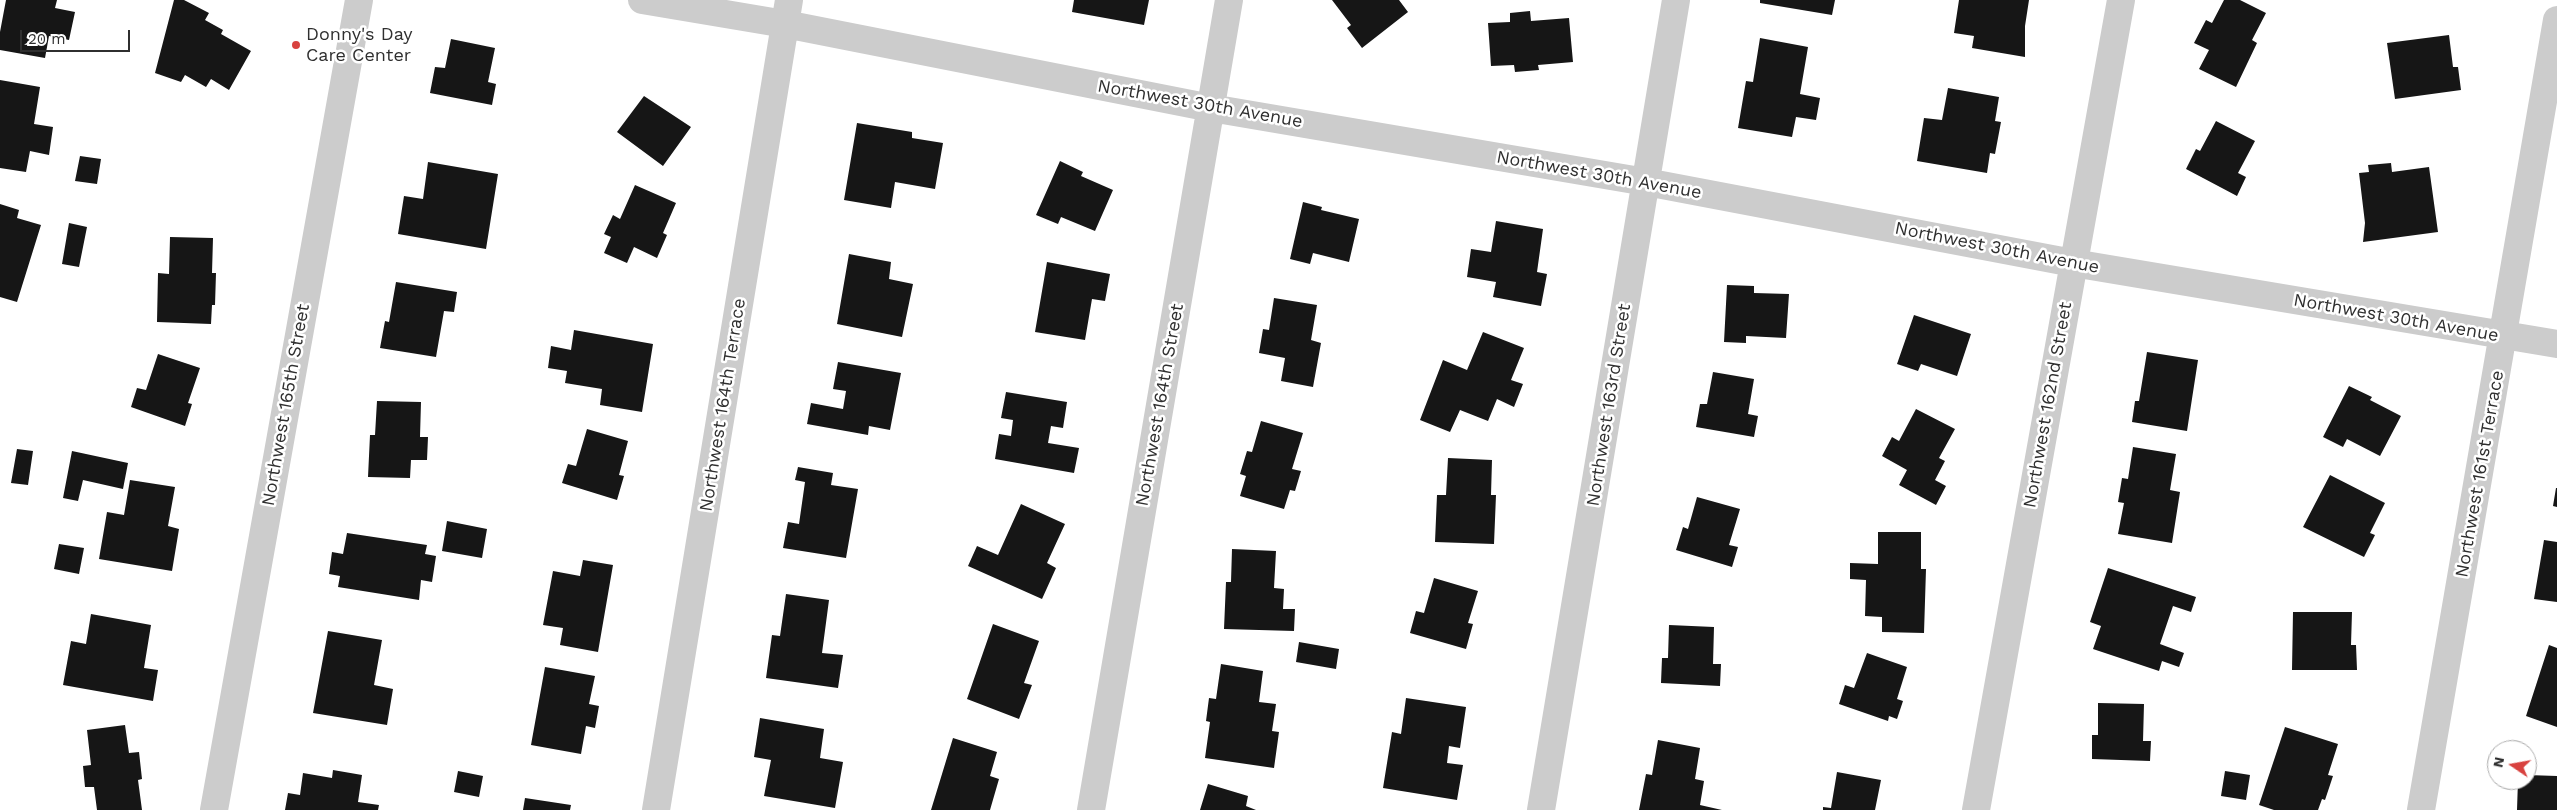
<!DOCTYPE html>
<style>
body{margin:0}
#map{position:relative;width:2557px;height:810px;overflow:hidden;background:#fff;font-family:"Work Sans",sans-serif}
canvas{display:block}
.north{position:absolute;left:2487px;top:740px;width:50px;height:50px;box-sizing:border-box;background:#fff;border:1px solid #acacac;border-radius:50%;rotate:282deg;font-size:14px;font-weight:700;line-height:20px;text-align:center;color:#2f2f2f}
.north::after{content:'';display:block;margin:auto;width:18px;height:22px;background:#d8423f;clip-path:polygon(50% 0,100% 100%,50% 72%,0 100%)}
.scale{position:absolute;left:20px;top:30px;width:110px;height:22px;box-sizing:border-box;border:2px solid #2f2f2f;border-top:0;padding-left:6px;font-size:15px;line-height:18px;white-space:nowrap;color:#2f2f2f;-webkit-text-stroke:4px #fff;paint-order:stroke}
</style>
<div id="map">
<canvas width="2557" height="810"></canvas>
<div class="north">N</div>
<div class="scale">20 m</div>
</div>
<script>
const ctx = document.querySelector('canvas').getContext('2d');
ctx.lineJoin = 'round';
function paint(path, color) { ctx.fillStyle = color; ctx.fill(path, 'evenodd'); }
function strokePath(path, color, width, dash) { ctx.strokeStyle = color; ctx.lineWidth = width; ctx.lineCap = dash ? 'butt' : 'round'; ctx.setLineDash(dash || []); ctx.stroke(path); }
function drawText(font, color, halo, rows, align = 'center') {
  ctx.font = font + ' "Work Sans",sans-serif'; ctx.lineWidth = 5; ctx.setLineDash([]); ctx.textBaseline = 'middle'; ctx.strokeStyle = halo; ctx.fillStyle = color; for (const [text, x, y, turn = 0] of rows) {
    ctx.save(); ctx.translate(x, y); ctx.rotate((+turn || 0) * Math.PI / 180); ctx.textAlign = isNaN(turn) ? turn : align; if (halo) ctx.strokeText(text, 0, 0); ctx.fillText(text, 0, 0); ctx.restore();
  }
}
const building = new Path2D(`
 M6 0H57L55 8 75 12 69 40 49 36 45 58 0 50V32Z
 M174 0H184L209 13 205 20 223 30 221 34 251 51 229 90 211 79 206 87 185 75 181 82 155 73Z
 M1074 0H1149L1144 25 1072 12Z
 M1332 0H1399L1408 12 1362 48 1347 28 1351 25Z
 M1760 0H1835L1832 15 1760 3Z
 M1959 0H2029L2025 26V57L1972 48 1974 36 1954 33Z
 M2224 0H2240L2266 13 2252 40 2257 43 2236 87 2199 69 2209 50 2194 43 2206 20 2212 23Z
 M1530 11 1531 21 1569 18 1573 62 1538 65 1539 70 1515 72 1514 65 1491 66 1488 23 1510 22V13Z
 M2449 35 2453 67H2458L2461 90 2395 99 2387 43Z
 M1760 38 1808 47 1800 94 1820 98 1816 120 1796 117 1792 137 1738 128 1746 81 1753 82Z
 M451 39 495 48 488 82 496 84 492 105 430 93 435 67 445 68Z
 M0 80 40 87 34 124 53 127 49 155 30 151 26 172 0 168Z
 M1948 88 1999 97 1995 121 2001 122 1995 154 1990 153 1987 173 1917 161 1924 118 1942 120Z
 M644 96 691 127 663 166 617 132Z
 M2216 121 2255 141 2238 173 2246 177 2237 196 2186 169 2196 149 2200 151Z
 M857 123 912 132V138L943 143 935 189 895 182 891 208 844 200Z
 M80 156 101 159 97 184 75 181Z
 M1060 161 1083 172 1081 176 1113 190 1095 231 1061 217 1058 224 1036 215Z
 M428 162 498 174 486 249 398 234 404 196 423 199Z
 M2391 163 2392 172 2429 167 2438 232 2363 242 2365 223 2359 173 2369 172 2368 165Z
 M635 185 676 203 663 233 667 235 657 258 634 247 627 263 604 253 611 237 604 234 613 215 620 219Z
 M1303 202 1322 207 1321 210 1359 219 1349 262 1313 253 1310 264 1290 259Z
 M0 204 19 210 17 218 41 225 17 302 0 297Z
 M1496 221 1543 229 1537 272 1547 274 1541 306 1493 297 1496 282 1467 277 1471 249 1491 252Z
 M69 223 87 227 79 267 62 264Z
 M170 237 213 238 212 273H216L215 305H212L211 324 157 322 158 273 169 274Z
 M849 254 891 262 889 279 913 284 902 337 837 324Z
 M1047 262 1110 274 1105 301 1092 299 1085 340 1035 332Z
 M396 282 457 292 454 312 444 311 436 357 380 348 385 321 389 322Z
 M1727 285 1754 286V293L1789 294 1786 338 1746 336V343L1724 342Z
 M1274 298 1317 305 1311 340 1321 343 1313 387 1281 381 1285 358 1259 353 1263 329 1269 330Z
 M1914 315 1971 334 1957 376 1921 364 1918 371 1897 364Z
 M574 330 653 344 642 412 600 405 602 389 565 383 567 371 548 368 551 346 571 350Z
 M1483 332 1524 348 1511 380 1523 384 1514 407 1497 399 1488 421 1460 410 1450 432 1420 420 1443 360 1467 370Z
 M2147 352 2198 360 2187 431 2132 422 2135 401H2139Z
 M158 354 200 368 188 403 192 404 185 426 131 407 137 388 146 390Z
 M838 362 901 373 890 430 869 426 868 435 807 424 811 403 843 409 846 391 833 389Z
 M1713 372 1754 379 1748 414 1758 416 1754 437 1696 427 1700 404H1707Z
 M2349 386 2372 397 2370 400 2401 416 2380 456 2347 439 2343 447 2323 437Z
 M1006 392 1067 402 1063 428 1051 426 1048 443 1079 448 1074 473 995 459 999 434 1011 436 1013 420 1001 418Z
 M377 401 421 402 420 437H428L427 460H411L410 478 368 477 370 435H375Z
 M1916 409 1955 429 1939 458 1945 461 1935 480 1946 486 1936 505 1899 485 1907 470 1882 456 1892 437 1899 441Z
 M1261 421 1303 433 1292 469 1301 471 1295 491 1290 490 1284 509 1240 496 1246 476 1240 474 1247 451 1252 452Z
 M587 429 628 441 619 475 624 476 617 500 562 483 568 464 576 466Z
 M2133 447 2176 454 2170 490 2180 492 2172 543 2118 534 2124 503 2118 502 2122 478 2128 479Z
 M17 449 33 451 28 485 11 483Z
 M72 451 128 463 123 489 83 480 78 501 63 498Z
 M1448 458 1492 460 1491 495H1496L1494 544 1435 542 1437 495H1446Z
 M798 467 833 473 831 485 858 489 846 558 783 548 788 522 799 524 805 482 795 480Z
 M2330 475 2385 503 2370 533 2375 535 2364 557 2303 527Z
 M130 480 175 487 168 526 179 529 172 571 99 559 107 512 124 515Z
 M2556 488H2557V507L2553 506Z
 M1697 497 1740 509 1729 545 1738 547 1732 567 1676 550 1683 527 1688 529Z
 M1021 504 1065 524 1047 563 1056 568 1042 599 968 566 977 546 998 555Z
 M447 521 487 529 482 558 442 551Z
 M1878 532H1921V569H1926L1924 633 1882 632V617L1865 616 1866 580 1850 579V563L1878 564Z
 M347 533 427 545 425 554 436 556 432 582 421 580 419 600 338 587 340 576 329 574 332 552 343 554Z
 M2544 540 2557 542V602L2534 599Z
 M59 544 84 548 79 574 54 569Z
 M1232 549 1276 551 1274 588 1284 589 1283 609H1295L1294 631 1224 629 1226 582H1231Z
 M583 560 613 565 598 652 560 645 563 628 543 625 553 571 580 576Z
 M2108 568 2196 597 2191 612 2173 606 2160 644 2184 653 2179 667 2162 661 2159 671 2093 649 2101 626 2090 622Z
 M1434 578 1478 591 1468 623 1473 624 1466 649 1410 633 1416 611 1424 613Z
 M786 594 829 600 822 653 843 655 838 688 766 678 772 635 780 636Z
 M2293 612H2352L2351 645H2356L2357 670H2292Z
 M91 614 151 625 144 668 158 670 153 701 63 685 71 641 86 644Z
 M993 624 1039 641 1024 683 1032 685 1019 719 967 699Z
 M1669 625 1714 627 1713 664H1721L1720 686 1661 683 1662 658H1668Z
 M328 631 382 640 374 685 393 689 387 725 313 713Z
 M1299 642 1339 649 1336 669 1296 662Z
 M2549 645 2557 648V727L2526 716Z
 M1867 653 1907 667 1897 699 1903 701 1897 719 1889 716 1888 721 1839 704 1845 685 1854 688Z
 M1221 664 1263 671 1259 702 1276 704 1272 731 1279 732 1274 768 1205 758 1210 722 1206 721 1209 698 1216 699Z
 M545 667 595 676 589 704 599 706 595 728 586 726 581 754 531 745Z
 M1406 698 1466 707 1460 748 1449 746 1447 763 1463 765 1457 800 1383 788 1392 732 1401 734Z
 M2098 703 2144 704 2143 741H2151L2150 761 2092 759V735H2098Z
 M760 718 824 729 820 758 843 762 835 808 764 796 771 760 754 757Z
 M125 725 129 753 139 752 142 779 138 780 142 810H97L94 787H85L83 766 91 765 87 730Z
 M2285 727 2338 744 2328 775 2333 776 2325 800 2322 799 2318 810H2274L2259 805Z
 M953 738 997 752 990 776 999 779 990 810H931Z
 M1658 740 1700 748 1695 779 1704 781 1700 805 1722 810H1639L1646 774 1652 775Z
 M333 770 362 775 358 802 379 805 378 810H285L288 793 300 795 303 773 332 778Z
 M458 771 483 776 479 797 454 792Z
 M2225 771 2250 775 2246 800 2221 796Z
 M1837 772 1881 780 1875 810H1823V807L1831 808Z
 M2527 775 2557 776V810H2517L2518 780H2527Z
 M1208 784 1248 796 1246 806 1256 810H1200Z
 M525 798 571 805 570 810H523Z`);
const minor = new Path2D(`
 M642 0 785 24 1211 108 1646 182 2073 263 2557 344
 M214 810 359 0
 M656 810 789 0
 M1091 810 1229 0
 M1541 810 1676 0
 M1976 810 2121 0
 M2421 810 2557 20`);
const markers = [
 [296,45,5,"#d8423f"]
];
const poiNames = [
 ["Donny's Day",306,35],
 ["Care Center",306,56]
];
const streetNames = [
 ["Northwest 30th Avenue",1200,104,10],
 ["Northwest 30th Avenue",1599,175,10],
 ["Northwest 30th Avenue",1997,248,11],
 ["Northwest 30th Avenue",2396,318,10],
 ["Northwest 165th Street",286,405,-80],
 ["Northwest 164th Terrace",723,405,-81],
 ["Northwest 164th Street",1160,405,-80],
 ["Northwest 163rd Street",1609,405,-81],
 ["Northwest 162nd Street",2048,405,-80],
 ["Northwest 161st Terrace",2480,474,-80]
];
paint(building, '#161616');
strokePath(minor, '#ccc', 28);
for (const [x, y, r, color] of markers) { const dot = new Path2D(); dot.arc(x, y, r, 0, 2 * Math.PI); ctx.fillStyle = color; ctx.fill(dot); strokePath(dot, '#fff', 2); }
drawText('18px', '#2f2f2f', '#fff', poiNames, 'left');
drawText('18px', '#2f2f2f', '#fff', streetNames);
</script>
